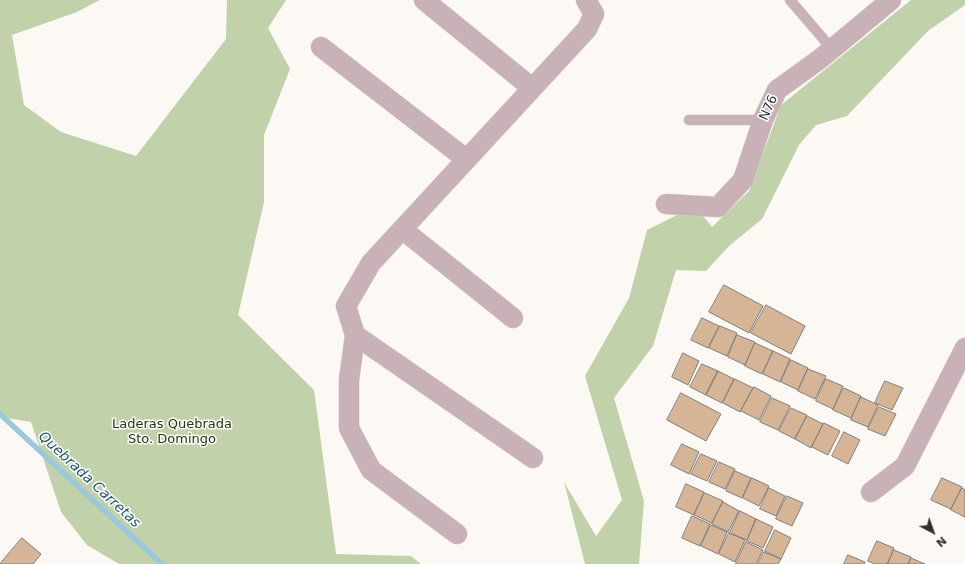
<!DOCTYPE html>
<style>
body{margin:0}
#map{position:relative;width:965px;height:564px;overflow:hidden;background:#fcf9f5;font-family:"DejaVu Sans",sans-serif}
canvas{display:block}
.north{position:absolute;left:913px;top:512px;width:40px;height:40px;-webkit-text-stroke:3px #fff;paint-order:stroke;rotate:139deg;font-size:11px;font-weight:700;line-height:16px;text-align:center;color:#302f2e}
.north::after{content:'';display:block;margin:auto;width:14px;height:18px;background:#302f2e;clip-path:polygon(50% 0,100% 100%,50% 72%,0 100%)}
</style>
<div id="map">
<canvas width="965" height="564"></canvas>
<div class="north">N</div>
</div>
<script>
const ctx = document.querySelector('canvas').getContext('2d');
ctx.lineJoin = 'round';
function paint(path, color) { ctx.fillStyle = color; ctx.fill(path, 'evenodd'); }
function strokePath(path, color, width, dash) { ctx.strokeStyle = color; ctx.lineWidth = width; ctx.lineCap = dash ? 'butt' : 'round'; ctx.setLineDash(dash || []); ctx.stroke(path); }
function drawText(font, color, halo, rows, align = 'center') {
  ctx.font = font + ' "DejaVu Sans",sans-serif'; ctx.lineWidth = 3; ctx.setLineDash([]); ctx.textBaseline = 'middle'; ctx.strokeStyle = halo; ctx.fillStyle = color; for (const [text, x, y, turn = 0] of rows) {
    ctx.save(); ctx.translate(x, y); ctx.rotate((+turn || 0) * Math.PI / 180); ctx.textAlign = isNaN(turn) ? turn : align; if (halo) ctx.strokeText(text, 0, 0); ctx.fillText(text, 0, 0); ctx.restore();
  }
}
const forest = new Path2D(`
 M0 0H100L77 12 12 35 24 105 61 132 136 156 226 39 227 0H286L268 28 290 69 264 135V202L238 315 314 390 336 554 411 556 421 564H119L87 545 61 512 31 422 0 417Z
 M911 0H965V5L928 31 847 116 816 125 799 145 762 219 729 246 706 271 676 270 653 346 614 398 644 501 639 564H585L564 482 596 536 622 500 585 376 629 298 647 230 695 206 712 227 749 191 781 105Z`);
const stream = new Path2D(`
 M0 414 162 564`);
const building = new Path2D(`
 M724 285 763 306 749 333 709 312Z
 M766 305 805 326 791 354 751 333Z
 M702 318 719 326 708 348 691 340Z
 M720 326 737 333 727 356 709 348Z
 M737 335 755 342 745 365 728 357Z
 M755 343 773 351 762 374 745 366Z
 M773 351 790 359 780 382 763 374Z
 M683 353 699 361 688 385 672 377Z
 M791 360 808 368 798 390 781 382Z
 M702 364 718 371 706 395 690 387Z
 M808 369 826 376 815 399 798 391Z
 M718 371 734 379 722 403 706 395Z
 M735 379 753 388 740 412 723 403Z
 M826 379 843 386 833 409 816 401Z
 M885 381 903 388 892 410 875 403Z
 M754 387 771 396 759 420 741 411Z
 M844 388 861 396 851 418 833 410Z
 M681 393 721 414 706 441 667 420Z
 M861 397 878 405 868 427 851 420Z
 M772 398 790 406 778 430 760 422Z
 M879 407 896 414 885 436 868 429Z
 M791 408 807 415 795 439 779 431Z
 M807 416 823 424 811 448 795 439Z
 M824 423 840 431 828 455 812 447Z
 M844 432 860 440 848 464 832 456Z
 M682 444 699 452 689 474 671 465Z
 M701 454 717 461 707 481 691 474Z
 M719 462 735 469 725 489 709 482Z
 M735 471 751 478 742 498 726 491Z
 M752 478 769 486 759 506 743 498Z
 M942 478 962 487 951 509 931 500Z
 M686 484 704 492 694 515 676 507Z
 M769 488 785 496 776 516 760 509Z
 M962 488 965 490V517L951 510Z
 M705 493 723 501 712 523 694 515Z
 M787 496 803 503 792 526 776 519Z
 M723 502 739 511 728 532 712 524Z
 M740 511 756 519 747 540 730 533Z
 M692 516 710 524 700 546 682 538Z
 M756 519 773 527 763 548 747 541Z
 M711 525 727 532 718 554 701 546Z
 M775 530 791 538 781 559 765 551Z
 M729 533 745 540 735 562 719 554Z
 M22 538 41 554 33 564H0Z
 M877 541 894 548 887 564H875L868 561Z
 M746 542 763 550 756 564H736Z
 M894 550 911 557 908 564H888Z
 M764 552 781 559 778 564H758Z
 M848 555 865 562 864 564H844Z
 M911 558 925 564H909Z`);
const service = new Path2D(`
 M790 0 832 49
 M689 120H763`);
const minor = new Path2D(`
 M424 0 532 88
 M321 47 466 159
 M666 204 718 207 743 180 763 120 777 90 820 59 891 0
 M402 229 513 318
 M355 335 533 458
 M871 492 905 466 965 348
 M457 534 371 470 349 428V380L355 335 346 306 371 263 587 29 594 14 586 0`);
const streetNames = [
 ["N76",769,108,-66]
];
const parkNames = [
 ["Laderas Quebrada",172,425],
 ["Sto. Domingo",172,440]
];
const waterNames = [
 ["Quebrada Carretas",89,480,43]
];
paint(forest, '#c1d1a9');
strokePath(stream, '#9ac8dc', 5.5);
paint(building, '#d6b496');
strokePath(building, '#817e7b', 1);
strokePath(service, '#d7d5d1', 11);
strokePath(minor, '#d7d5d1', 21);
strokePath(service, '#c8b2b7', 10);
strokePath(minor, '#c8b2b7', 20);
drawText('13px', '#302f2e', '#fff', streetNames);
drawText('13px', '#263407', '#fff', parkNames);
drawText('italic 14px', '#19556b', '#fff', waterNames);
</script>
